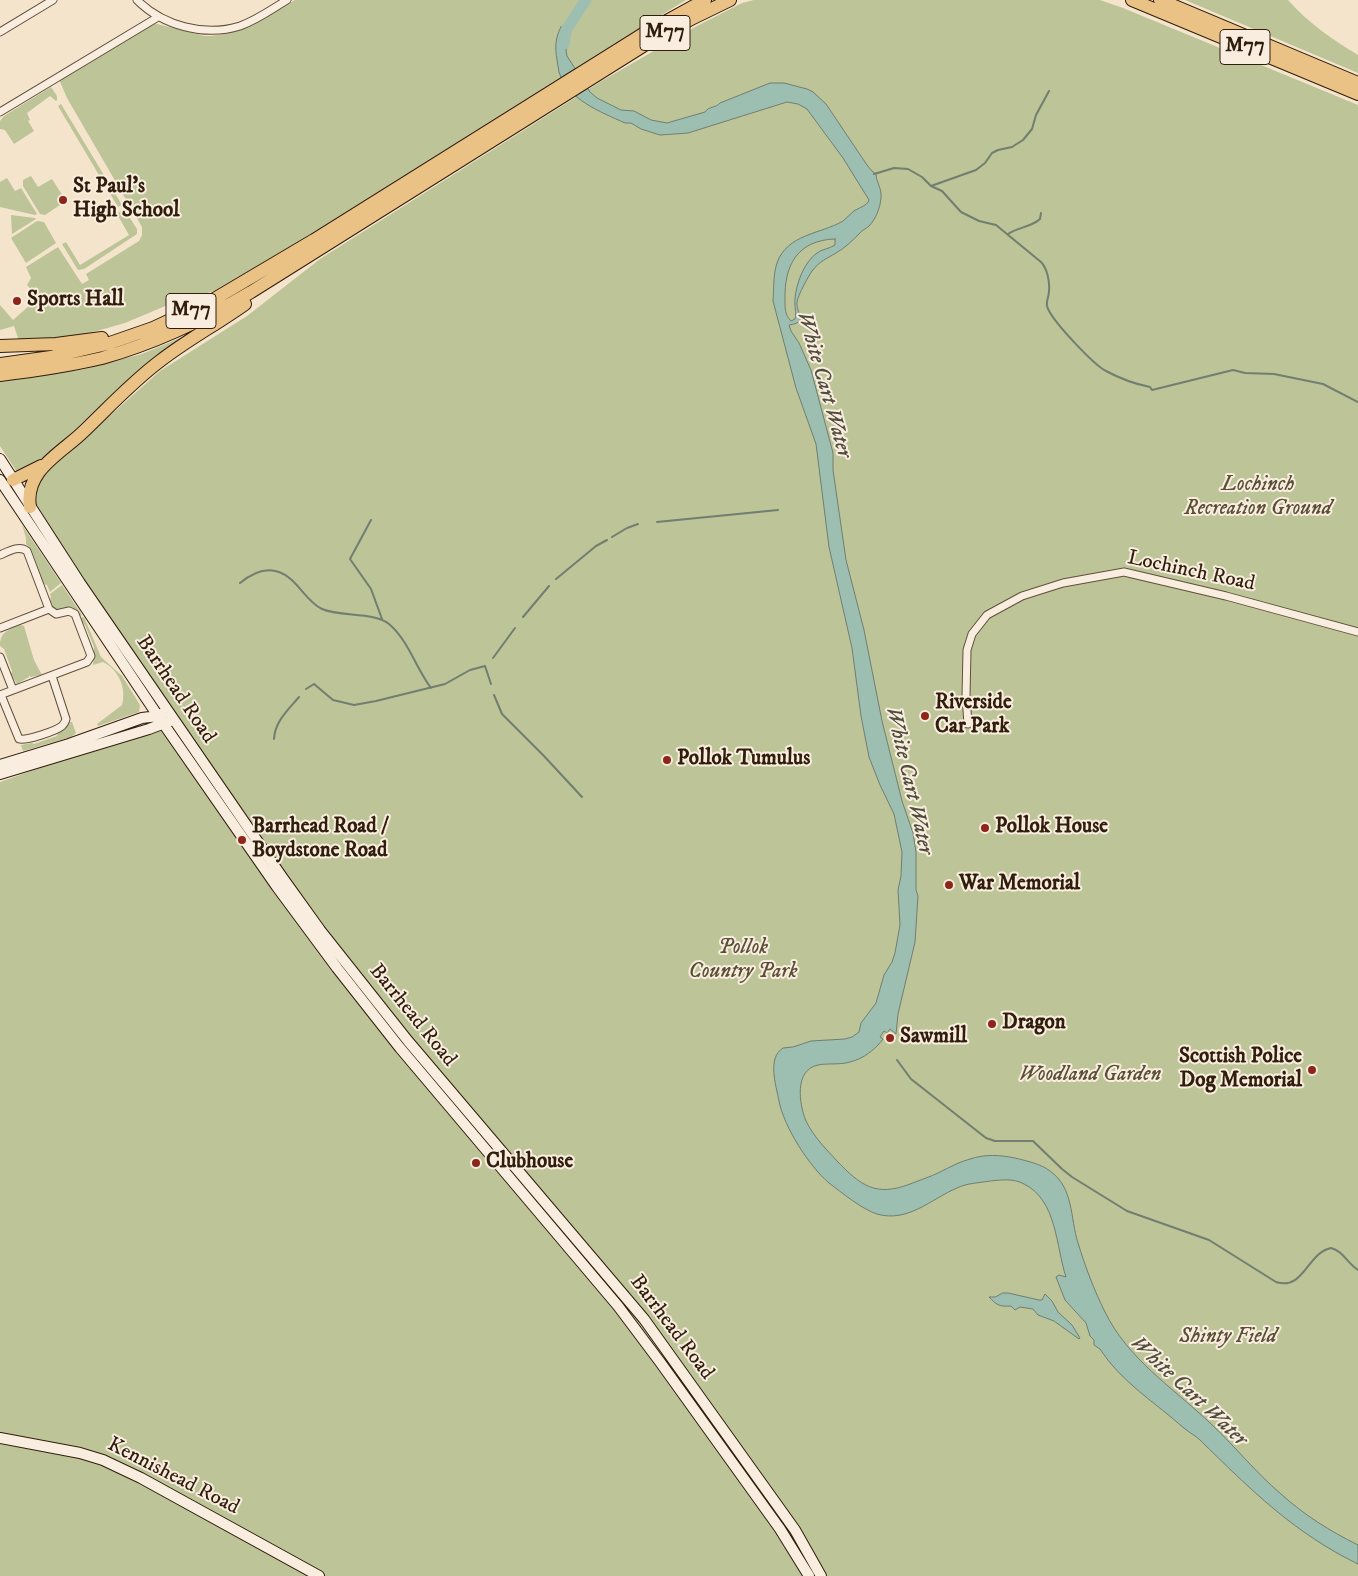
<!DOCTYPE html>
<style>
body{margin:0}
canvas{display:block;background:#f5e4cc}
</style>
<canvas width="1358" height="1576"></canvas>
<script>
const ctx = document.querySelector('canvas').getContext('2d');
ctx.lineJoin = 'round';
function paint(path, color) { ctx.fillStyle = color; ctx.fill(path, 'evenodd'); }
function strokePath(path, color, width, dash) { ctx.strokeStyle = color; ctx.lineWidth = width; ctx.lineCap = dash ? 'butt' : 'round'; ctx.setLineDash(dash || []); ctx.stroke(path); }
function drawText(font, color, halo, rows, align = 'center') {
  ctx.font = font + ' "IM FELL DW Pica",serif'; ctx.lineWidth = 4; ctx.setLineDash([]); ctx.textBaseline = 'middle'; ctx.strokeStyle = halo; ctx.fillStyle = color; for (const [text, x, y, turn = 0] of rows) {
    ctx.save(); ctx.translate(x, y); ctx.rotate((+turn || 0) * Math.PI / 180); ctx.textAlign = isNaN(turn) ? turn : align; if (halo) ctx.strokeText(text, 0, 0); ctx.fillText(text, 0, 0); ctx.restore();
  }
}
const green = new Path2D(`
 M295 0H686L615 43 286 249 214 291 170 304 125 323 97 331 61 339 19 341 14 326 0 330V305L13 320 38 298 27 285 31 278 26 267 58 247 82 284 89 280 86 274 139 241 142 235V227L67 98 58 77 153 23 205 36C234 37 270 15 295 0Z
 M754 0H1100L1123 8 1358 105V1576H0V782L177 719 81 577 35 504 33 500 42 472 61 459 160 371 247 316 320 259 600 82 697 26 742 3Z
 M1185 0H1288C1307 22 1333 40 1358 55V73Z
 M51 87 57 96V100L56 101 50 96 27 113 30 120 28 121 34 131 14 144 5 130 0 129V121L4 116Z
 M61 104 122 205 118 207 58 106Z
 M31 176 38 187 52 179 66 201 45 215 40 214 23 186V180Z
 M7 178 15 191 21 188 37 214 35 215 0 207V182Z
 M124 209 137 229V234L84 269 78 270 62 244 66 242 80 265 129 235 117 214Z
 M11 215 35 218 36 219 12 234Z
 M37 221 44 222 56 243 26 263 11 238Z
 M192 333 139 371 46 456 17 472 0 446V380L81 370 142 354Z
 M22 525 61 583 50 592 47 585 44 584 32 551 26 544V538Z
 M62 585 82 615 80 616 77 611 70 607 58 610 53 608 50 599 51 597 50 594Z
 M84 617 101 657 122 676 140 705 139 712 98 726 97 724 122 705C127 688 118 669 103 662L93 665 94 647 85 625 83 623 80 618Z
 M20 625 24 626 34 660 42 675 30 677 29 675V677L17 684 11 674 12 671 4 649 0 646C0 632 8 630 20 625Z
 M69 722H72L76 733 71 737 23 751 21 745 32 743 34 744 57 736 58 732 65 729Z`);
const water = new Path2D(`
 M561 27 571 31 566 50 567 56 590 92 597 98 621 110 634 111 651 120 667 123 705 112C709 106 716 108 720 103L770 83H784L807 89 813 92 826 104 867 165 872 171 876 174C876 182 882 188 881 198 880 208 876 219 869 226 866 229 862 230 860 233 853 240 845 248 836 253 826 259 820 261 812 271 808 277 798 295 797 302 796 314 809 322 789 325L791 331 799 343 811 370 833 453V470L846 560 864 630 882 721 902 801 913 833 916 852V890L918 896 915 942 898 1014 896 1034 890 1029 887 1033 884 1031 880 1037 883 1039C876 1049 863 1059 850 1062 840 1065 828 1063 818 1065 794 1070 799 1104 806 1121 813 1136 826 1149 837 1161 861 1186 876 1197 910 1184 920 1180 930 1177 940 1172 950 1167 959 1162 970 1159 985 1154 1000 1155 1015 1158 1027 1161 1041 1164 1050 1171 1074 1188 1070 1218 1078 1243 1085 1266 1094 1290 1105 1312 1128 1359 1172 1387 1209 1422 1234 1445 1255 1472 1281 1494 1304 1515 1330 1531 1358 1545V1564C1294 1533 1250 1489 1200 1440 1196 1436 1190 1433 1185 1429 1156 1403 1121 1382 1100 1349L1094 1345V1340L1090 1336 1086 1323 1065 1300 1056 1277 1059 1275 1066 1277C1056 1247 1057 1200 1024 1184 1013 1178 1001 1180 990 1181 979 1183 967 1183 957 1188 931 1199 908 1223 877 1214 863 1210 841 1192 829 1183 809 1166 784 1127 779 1101 776 1085 767 1058 783 1048L793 1047 811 1041 845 1039 852 1037 859 1032 861 1023 876 1003 884 975 892 962 895 953 900 925 898 890 901 876 902 852 894 814 880 785 869 757 861 716 852 648 829 547 816 444 796 388 773 301C774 288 773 275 777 263 787 234 821 234 843 221 847 218 850 214 854 211 860 207 867 206 869 200L843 158 807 109 798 104 787 102 688 133 660 135 641 129 631 123H625C601 112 568 100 559 72 558 68 558 64 557 60 555 48 555 38 561 27ZM835 239V245C829 249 822 249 817 253 804 262 796 284 795 299 794 306 797 312 795 319L791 321C785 315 785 309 785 300 784 266 797 240 835 239Z
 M1003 1293H1008L1039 1300H1042L1045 1294 1052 1301 1058 1312 1072 1325 1080 1338 1079 1339 1054 1321 1038 1315 1033 1309 1020 1307 1015 1310 1011 1306C998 1307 996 1304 989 1297H995Z`);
const stream = new Path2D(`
 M874 174 894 168 908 169 922 177 931 186 942 191 961 212 979 221 996 225 1041 262C1047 268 1050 282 1049 291 1049 296 1046 301 1047 306 1050 319 1094 365 1106 371 1119 378 1135 384 1150 387L1152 390 1233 370 1245 373 1274 374 1323 384 1358 402
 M931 186 976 170 985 163 992 153 998 150 1012 147 1023 140 1032 129 1036 115 1049 91
 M1008 234C1018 227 1032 227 1040 219L1041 213
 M371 520 350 559 371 589 382 619
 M657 522 778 510
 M612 537 627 528 638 524
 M556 579 596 546 607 540
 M240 583C251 574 265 567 279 572 297 578 305 601 322 609 340 617 375 612 389 624 408 640 416 668 431 688
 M523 617 549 586
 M493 658 515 628
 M306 689 314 684 333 700 354 705 376 701 445 684 470 670 485 666 491 684
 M494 695 502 714 544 756 582 797
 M274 739C275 721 288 710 299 697
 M897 1060 911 1079 986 1138 995 1141H1033L1062 1169 1072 1177 1127 1211 1209 1240 1276 1282C1304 1291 1307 1253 1331 1248 1343 1251 1347 1263 1358 1270`);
const river = new Path2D(`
 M564 44 566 30 586 0`);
const street = new Path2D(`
 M137 0C163 26 205 37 240 26 257 20 272 9 287 0
 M0 32 53 0
 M0 112 158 17
 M0 555C9 551 19 545 27 551L49 609
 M0 628 49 609 56 614 69 611 75 614 91 656 87 662 0 695
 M0 657 13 690
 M1 695 19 739C26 741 56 731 62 726 65 723 65 722 66 719L52 676
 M968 724 966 696 967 650 972 634 987 615 1022 596 1063 583 1124 572 1226 596 1358 632`);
const secondary = new Path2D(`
 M0 459 80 583 282 877 320 930 408 1041 644 1319 795 1530 821 1576
 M0 480 158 716 277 887 337 968 400 1048 618 1306 660 1362 780 1529 809 1576
 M0 765 69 744 142 718 158 716 163 713
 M0 774 149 729 170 721
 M0 1438 80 1453 103 1460 141 1478 319 1576`);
const highway = new Path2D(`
 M1132 0 1358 94
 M1160 0 1358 83
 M0 346 56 344 102 338
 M0 364 51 357 107 344 153 328 211 301 314 240 643 34 705 0
 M0 375C34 371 68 366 102 358 155 343 204 320 251 292L643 46 693 18 730 0
 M13 480 41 466
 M30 507C24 470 62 453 84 431 109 407 132 382 160 361 187 340 217 324 245 304`);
const markers = [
 [63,200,5,"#8f2418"],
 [17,301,5,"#8f2418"],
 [925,716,5,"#8f2418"],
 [667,760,5,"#8f2418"],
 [985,828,5,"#8f2418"],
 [242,840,5,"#8f2418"],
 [949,885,5,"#8f2418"],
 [992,1024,5,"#8f2418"],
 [890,1038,5,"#8f2418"],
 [1312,1070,5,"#8f2418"],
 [476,1163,5,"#8f2418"]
];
const shields = [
 [665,33,50],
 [1245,47,50],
 [191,311,50]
];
const shieldNames = [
 ["M77",665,33],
 ["M77",1245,47],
 ["M77",191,311]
];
const poiNames = [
 ["St Paul's",73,188],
 ["High School",73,212],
 ["Sports Hall",27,301],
 ["Riverside",935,704],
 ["Car Park",935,728],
 ["Pollok Tumulus",677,760],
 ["Barrhead Road /",252,828],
 ["Boydstone Road",252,852],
 ["Pollok House",995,828],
 ["War Memorial",959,885],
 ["Dragon",1002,1024],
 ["Sawmill",900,1038],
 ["Scottish Police",1302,1058,"right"],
 ["Dog Memorial",1302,1082,"right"],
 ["Clubhouse",486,1163]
];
const parkNames = [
 ["Lochinch",1258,486],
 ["Recreation Ground",1258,510],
 ["Pollok",743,949],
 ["Country Park",743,973],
 ["Woodland Garden",1090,1076],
 ["Shinty Field",1228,1338]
];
const streetNames = [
 ["Lochinch Road",1191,572,12],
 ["Barrhead Road",175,690,56],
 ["Barrhead Road",412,1016,51],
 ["Barrhead Road",671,1328,53],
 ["Kennishead Road",173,1477,27]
];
const waterNames = [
 ["White Cart Water",823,385,74],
 ["White Cart Water",908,781,77],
 ["White Cart Water",1188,1392,43]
];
paint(green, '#bcc498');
paint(water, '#9dbfb2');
strokePath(water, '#717e70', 1);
strokePath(stream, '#717e70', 2);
strokePath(river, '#9dbfb2', 11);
strokePath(street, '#614f3c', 9);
strokePath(secondary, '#301d0c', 12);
strokePath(highway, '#301d0c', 14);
strokePath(street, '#f8edde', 7);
strokePath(secondary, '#f8edde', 10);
strokePath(highway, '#eac286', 12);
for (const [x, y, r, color] of markers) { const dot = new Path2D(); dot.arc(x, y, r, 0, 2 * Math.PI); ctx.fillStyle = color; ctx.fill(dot); strokePath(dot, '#f8edde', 2); }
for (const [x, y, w] of shields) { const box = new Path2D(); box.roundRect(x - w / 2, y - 17.5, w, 35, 4); ctx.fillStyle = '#f8edde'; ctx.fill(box); strokePath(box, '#301d0c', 1); }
drawText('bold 20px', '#301d0c', null, shieldNames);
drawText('bold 21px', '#301d0c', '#f8edde', poiNames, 'left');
drawText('italic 21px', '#5a4f36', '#f8edde', parkNames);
drawText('21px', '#301d0c', '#f8edde', streetNames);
drawText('italic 22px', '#514e3e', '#f8edde', waterNames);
</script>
